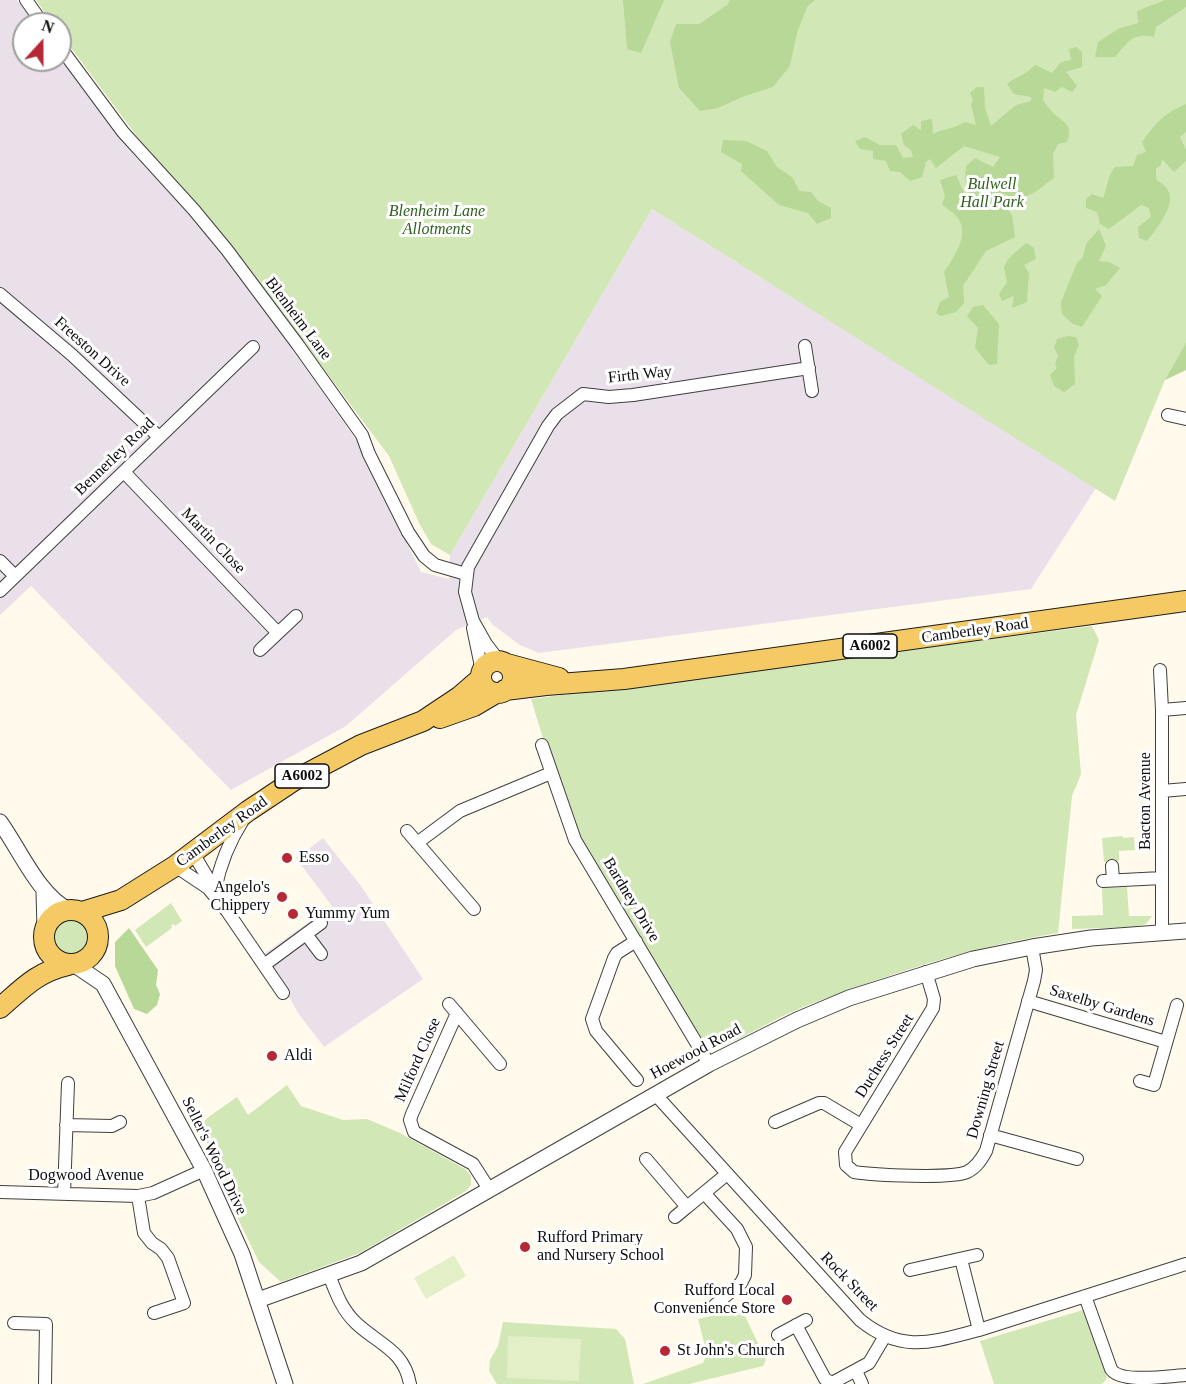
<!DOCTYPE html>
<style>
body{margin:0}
#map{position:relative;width:1186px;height:1384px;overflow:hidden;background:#fffaeb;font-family:Georgia,serif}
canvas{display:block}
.north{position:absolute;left:12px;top:12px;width:60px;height:60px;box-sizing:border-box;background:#fff;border:2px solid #9e9e9e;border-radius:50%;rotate:21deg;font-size:16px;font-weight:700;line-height:24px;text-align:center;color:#0c0c0c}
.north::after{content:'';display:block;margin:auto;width:21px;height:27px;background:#b72836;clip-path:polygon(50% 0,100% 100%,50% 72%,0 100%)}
</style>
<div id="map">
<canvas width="1186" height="1384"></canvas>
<div class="north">N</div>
</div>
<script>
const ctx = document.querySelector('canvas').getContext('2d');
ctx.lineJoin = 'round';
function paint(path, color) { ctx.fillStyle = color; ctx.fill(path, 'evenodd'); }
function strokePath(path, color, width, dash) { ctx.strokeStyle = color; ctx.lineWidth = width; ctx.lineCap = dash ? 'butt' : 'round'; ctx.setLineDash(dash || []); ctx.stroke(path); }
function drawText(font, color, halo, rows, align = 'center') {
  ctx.font = font + ' Georgia,serif'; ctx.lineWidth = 6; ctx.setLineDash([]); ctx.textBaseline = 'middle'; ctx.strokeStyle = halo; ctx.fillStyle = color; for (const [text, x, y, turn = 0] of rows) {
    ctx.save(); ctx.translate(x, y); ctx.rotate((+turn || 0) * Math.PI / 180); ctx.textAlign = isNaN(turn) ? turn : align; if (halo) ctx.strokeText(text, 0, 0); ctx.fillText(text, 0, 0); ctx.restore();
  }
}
const industrial = new Path2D(`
 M0 0H17L35 24H24V60H60V57L132 153 216 244 274 323 356 440 421 572 449 579 450 555 652 209 1096 488 1031 589 539 653 520 645 493 625 487 617 456 630 346 726 231 790 31 586 0 615Z
 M323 838 361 886 423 979 324 1047 298 1013 265 953 332 906 296 858Z`);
const green = new Path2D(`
 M36 0H1186V370L1165 380 1115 501 652 209 450 555 431 544 419 523 389 456 224 236 150 154 60 33V24H53Z
 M1092 626 1099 640 1076 715 1081 774 1072 796 1058 933C969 947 887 975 803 1007 774 1018 749 1037 719 1046L712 1045 699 1036 581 840 554 774 531 699Z
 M1123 836V838L1134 837 1135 850 1119 851V861L1104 862 1102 838Z
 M1127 887 1129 916H1152L1146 924 1135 927 1072 929V916L1103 915 1102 888Z
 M171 903 182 921 175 926 174 924 171 925 172 928 146 947 135 930Z
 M52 938a19 19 0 1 1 38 0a19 19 0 1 1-38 0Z
 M287 1085 301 1106 343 1120 367 1119 400 1133 465 1169 471 1176V1185L466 1191 360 1253 281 1282 259 1262 211 1163 210 1150 200 1128 207 1118 237 1097 248 1115Z
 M738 1310 744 1314 766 1360 763 1366 689 1384H643L703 1363 707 1354 698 1319Z
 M1083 1310 1086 1312 1108 1371C1107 1377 1107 1380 1102 1384H994L980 1341Z
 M503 1322 616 1329 625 1339 634 1384H497L489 1371 490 1360 498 1346Z`);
const forest = new Path2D(`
 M623 0H664L641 53 627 49Z
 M730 0H815L807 7 797 33 790 66 773 87 742 97 718 108 700 111 679 88 670 42 676 24H699L727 5Z
 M1165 0H1186V7L1156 27 1154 37C1132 32 1128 42 1115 57H1095L1098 42 1120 28 1138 23 1137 11Z
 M1076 47 1082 52V67L1066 72 1077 86 1072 92 1062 87 1055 92 1044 88 1043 100C1046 104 1049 109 1053 113 1065 124 1073 123 1067 142L1058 144 1053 154 1054 178 1035 192 1018 200 1004 194V204L1012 215 1015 237 986 251 963 286 964 303 956 312 941 316 936 313 940 302 949 297 944 272C953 259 969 236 959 220 956 214 947 209 942 204L945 196 940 180 956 175 966 197 970 191 965 179 966 166 975 158 993 167 1000 157 964 146 936 168 930 159 926 162 922 177 910 181 900 172 890 171 886 161 873 159V151L860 149 855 141 866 137 879 145H896L903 158 913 157 911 150 904 145 901 134 913 125 921 130V121L932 119 933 134C944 128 954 129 965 122L976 125 971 105 973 100 970 93 977 87H984L985 108 991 126 1016 105 1031 101V97L1014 94 1007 84C1017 76 1027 74 1035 65L1052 73 1061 62 1071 60 1069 49Z
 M1186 104V132L1180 137 1186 150V161L1174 172 1162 159 1161 165 1156 169V179C1159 182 1165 185 1167 189 1178 203 1156 229 1147 241L1139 238 1138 227 1151 217 1149 208 1141 205 1109 229 1100 224 1097 212 1086 208V199L1092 194 1103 198C1108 186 1107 177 1115 167L1133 166 1137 155 1146 152 1142 142C1156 123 1164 113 1186 104Z
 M723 140 746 141 767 151 777 167 793 178 799 191 811 192 818 201 831 208V218L817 224 808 213 779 205 741 171 742 164 721 152Z
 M1099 229 1106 246 1099 261 1109 262 1120 268 1106 285 1095 289 1102 296 1082 327 1073 324 1062 314 1061 302 1077 263 1083 257 1086 244Z
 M1026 243 1034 248 1036 259 1024 265 1029 273 1027 302 1012 308 1014 296 1002 301 999 294 1007 282 1004 267 1009 258Z
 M983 305 999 324 997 364 989 365 975 348 978 328 967 316 973 307Z
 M1068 336 1076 337 1079 345 1074 356 1075 384 1064 392 1054 386 1050 375 1057 368 1055 364 1058 355 1054 348 1057 339Z
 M1186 343V370L1165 380Z
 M129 928 158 970 156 985 160 994 157 1005 147 1014 134 1009 115 966V942Z`);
const pitch = new Path2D(`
 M454 1255 466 1276 426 1299 414 1278Z
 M508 1336 581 1339 579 1381 507 1378Z`);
const minor = new Path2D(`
 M26 0 43 24
 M60 47 123 132 194 210 227 250 298 345 362 435 369 454 408 532 424 556 435 565 466 574
 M0 294 72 355 159 437
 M805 346 812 391
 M1168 415 1186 419
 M124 472 278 633
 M0 561 15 576
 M0 591 253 347
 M473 628 482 671
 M260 650 296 616
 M499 661 486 644 473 621 465 592 468 567 548 426 557 414 583 394 609 397 633 395 809 368
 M1160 670 1162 710V932
 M1162 710 1186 708
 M542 745 575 840 709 1064
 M1162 791 1186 789
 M407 831 474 909
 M417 843 460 811 551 773
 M193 853 216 892
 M175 866 208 888 227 911 283 993
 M1112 866 1113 880
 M1103 881 1162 878
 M215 890C220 864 229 842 243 820
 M306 934 321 954
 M636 941 617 953 614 958 592 1019 596 1031 637 1080
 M264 965 321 923
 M926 972 934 999 933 1008 845 1152 846 1165 854 1172C873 1175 951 1179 967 1172 976 1168 981 1160 986 1151L1034 981 1036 970 1032 947
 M1028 1001 1166 1042
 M449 1004 500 1064
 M457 1013 412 1114 410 1120 414 1132 473 1164 489 1189
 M1140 1081 1154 1085 1177 1005
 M655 1094 860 1320C902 1354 932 1342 979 1330L1186 1264
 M775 1122 819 1103H824L861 1125
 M66 1125 112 1126 120 1122
 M990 1135 1077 1159
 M646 1159 687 1207 727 1174
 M0 1192 138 1196 153 1193 204 1170
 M704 1193 737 1229 746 1247 745 1275 741 1283 715 1305
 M64 1194 68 1083
 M138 1196 144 1233 152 1243 161 1249 168 1258 184 1303 154 1313
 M675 1217 687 1207
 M961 1259 979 1330
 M910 1270 977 1255
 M329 1275C336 1293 342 1310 356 1323 378 1344 404 1350 410 1384
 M1085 1296 1111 1369C1120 1384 1169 1376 1186 1375
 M14 1323 46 1324 45 1384
 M796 1325 825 1379 832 1383 869 1363 885 1336
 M778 1335 806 1320
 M856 1371 862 1384`);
const tertiary = new Path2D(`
 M0 822C20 850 39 896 69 910
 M44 892 45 928
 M75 965 103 984 204 1170 242 1254 285 1384
 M258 1300 361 1263 709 1064 797 1020 849 998 973 959 1032 947 1091 938 1186 931`);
const primary = new Path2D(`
 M481 677a16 16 0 1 1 32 0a16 16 0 1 1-32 0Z
 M507 664 559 678
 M505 690 546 685 624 679 1186 601
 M440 718 474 706 496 693
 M44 937a27 27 0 1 1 54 0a27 27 0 1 1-54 0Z
 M82 912 121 900 175 866 248 811 293 781 361 745 423 721 459 697 481 678
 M0 1008C23 988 37 972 68 965`);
const markers = [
 [287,858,6,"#b72836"],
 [282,897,6,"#b72836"],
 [293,914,6,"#b72836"],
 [272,1056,6,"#b72836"],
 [525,1247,6,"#b72836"],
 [787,1300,6,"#b72836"],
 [665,1351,6,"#b72836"]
];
const shields = [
 [870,646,54],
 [302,776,54]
];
const shieldNames = [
 ["A6002",870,646],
 ["A6002",302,776]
];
const parkNames = [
 ["Bulwell",992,185],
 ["Hall Park",992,203],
 ["Blenheim Lane",437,212],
 ["Allotments",437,230]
];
const streetNames = [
 ["Blenheim Lane",298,319,53],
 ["Freeston Drive",92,352,42],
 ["Firth Way",640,375,-6],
 ["Bennerley Road",115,457,-44],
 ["Martin Close",213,541,46],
 ["Camberley Road",975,631,-8],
 ["Bacton Avenue",1146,801,-90],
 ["Camberley Road",222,832,-36],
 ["Bardney Drive",631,900,59],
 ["Saxelby Gardens",1102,1006,17],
 ["Hoewood Road",696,1052,-28],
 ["Duchess Street",885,1056,-58],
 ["Milford Close",418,1060,-66],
 ["Downing Street",986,1090,-74],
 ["Seller's Wood Drive",214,1156,64],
 ["Dogwood Avenue",86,1176],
 ["Rock Street",849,1282,46]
];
const poiNames = [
 ["Esso",299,858],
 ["Angelo's",270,888,"right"],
 ["Chippery",270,906,"right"],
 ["Yummy Yum",305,914],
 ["Aldi",284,1056],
 ["Rufford Primary",537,1238],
 ["and Nursery School",537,1256],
 ["Rufford Local",775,1291,"right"],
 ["Convenience Store",775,1309,"right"],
 ["St John's Church",677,1351]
];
paint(industrial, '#e9e0ea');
paint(green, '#d2e7b6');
paint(forest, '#b7d896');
paint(pitch, '#e3efc7');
strokePath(minor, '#3f3f3f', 14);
strokePath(tertiary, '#3f3f3f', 17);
strokePath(primary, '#1d1d1d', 22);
strokePath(minor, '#fff', 12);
strokePath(tertiary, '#fff', 15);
strokePath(primary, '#f5ca64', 20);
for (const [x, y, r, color] of markers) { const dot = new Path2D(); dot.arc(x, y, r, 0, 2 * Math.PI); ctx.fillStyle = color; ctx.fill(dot); strokePath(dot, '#fff', 2); }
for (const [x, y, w] of shields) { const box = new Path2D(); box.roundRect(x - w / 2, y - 12, w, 24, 4.5); ctx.fillStyle = '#fff'; ctx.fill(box); strokePath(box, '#0c0c0c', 1.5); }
drawText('bold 15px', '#0c0c0c', null, shieldNames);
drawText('italic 16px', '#2f611e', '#fff', parkNames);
drawText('16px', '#0c0c0c', '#fff', streetNames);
drawText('16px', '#0c0c0c', '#fff', poiNames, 'left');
</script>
